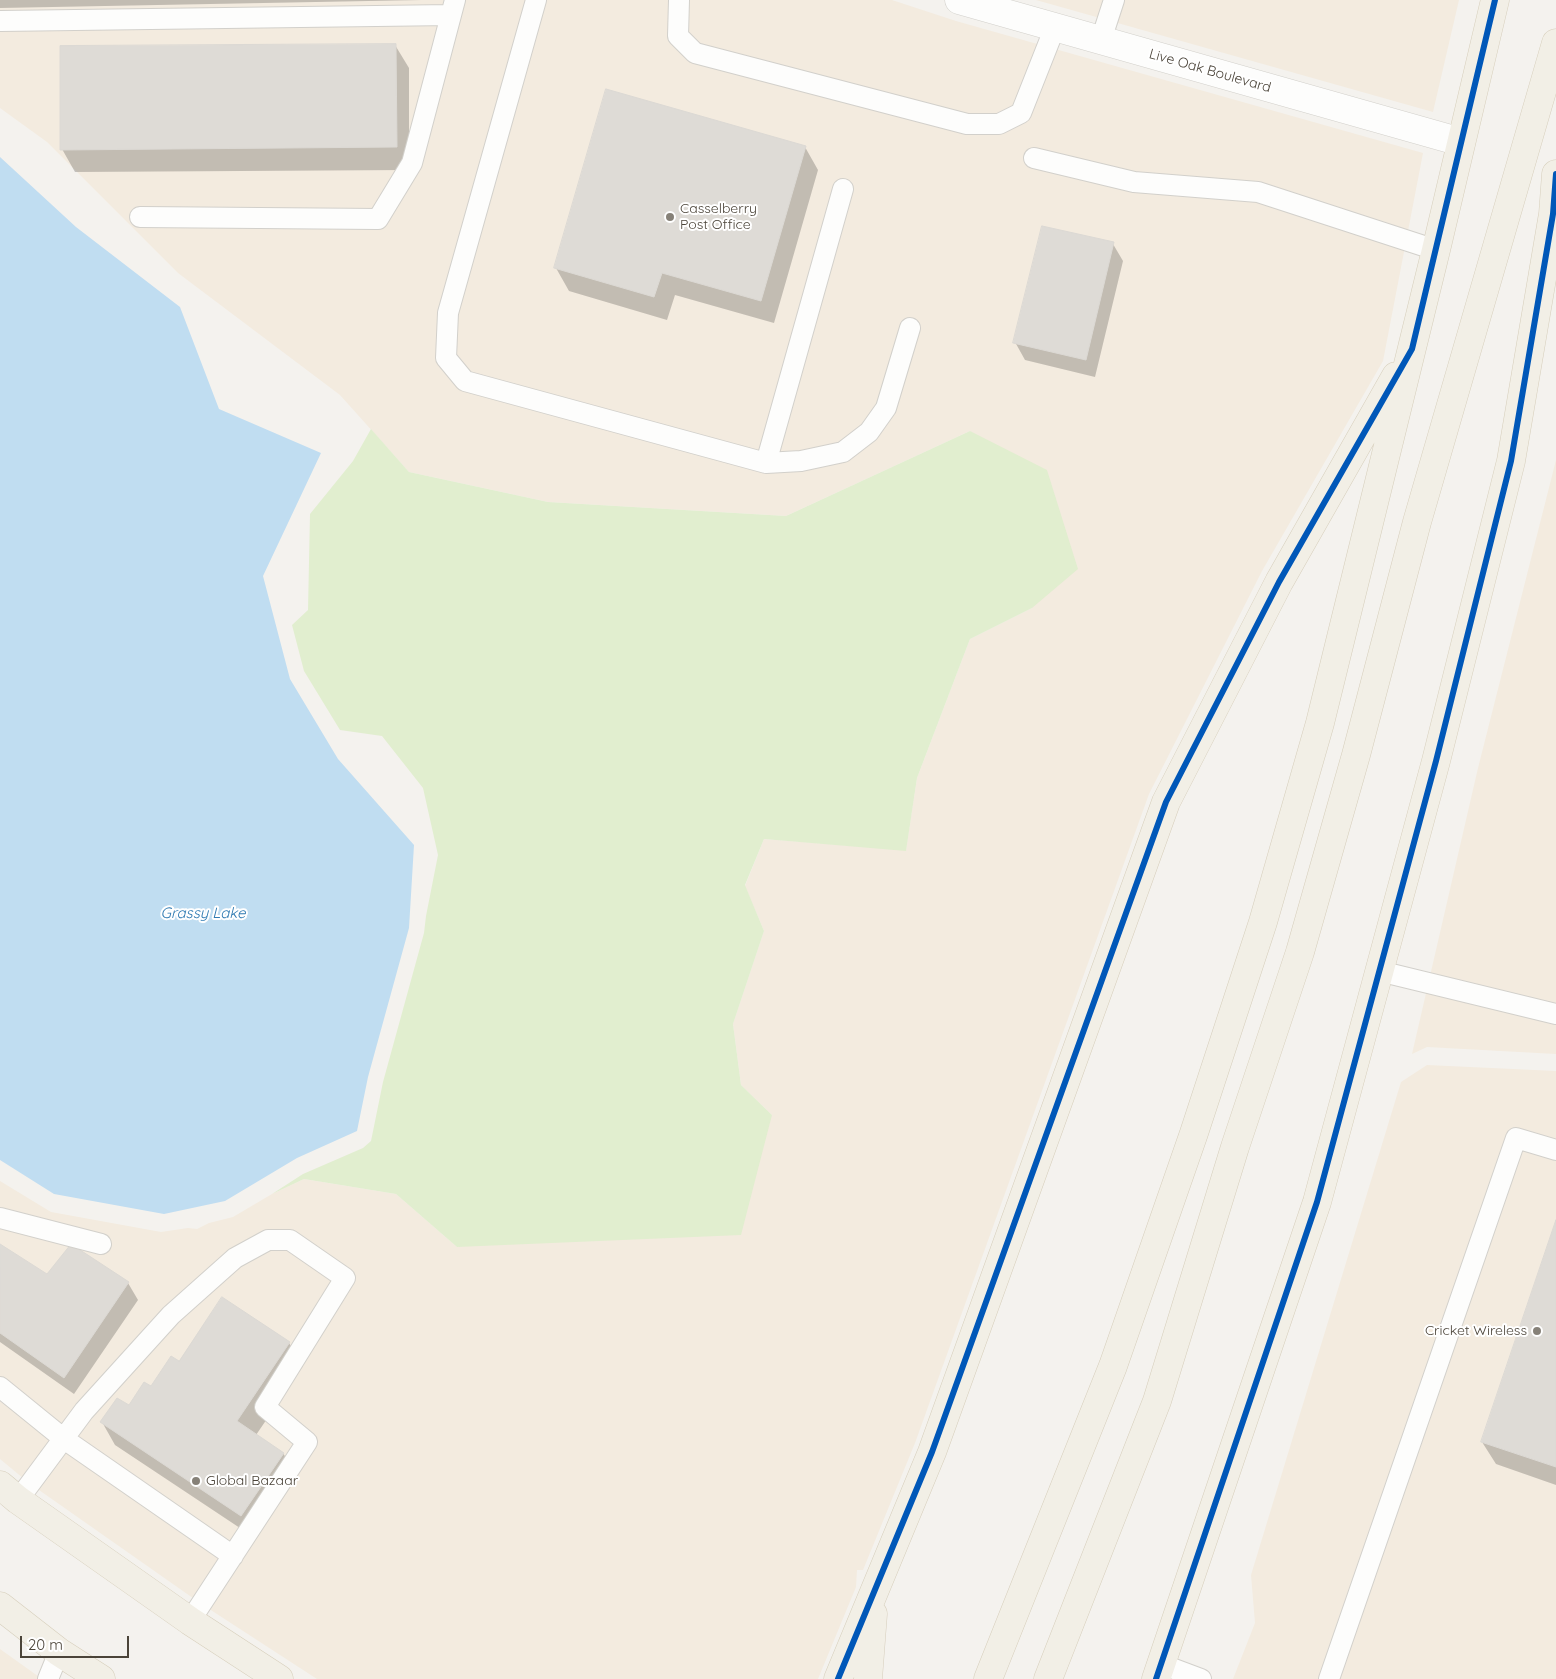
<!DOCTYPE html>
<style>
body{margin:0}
#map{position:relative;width:1556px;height:1679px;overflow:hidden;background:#f4f2ee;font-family:Quicksand,sans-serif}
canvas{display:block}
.scale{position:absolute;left:20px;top:1636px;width:109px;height:22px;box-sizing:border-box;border:2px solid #4b4439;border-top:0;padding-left:6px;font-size:15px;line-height:18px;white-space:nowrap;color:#4b4439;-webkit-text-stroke:4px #fff;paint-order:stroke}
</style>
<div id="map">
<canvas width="1556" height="1679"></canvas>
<div class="scale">20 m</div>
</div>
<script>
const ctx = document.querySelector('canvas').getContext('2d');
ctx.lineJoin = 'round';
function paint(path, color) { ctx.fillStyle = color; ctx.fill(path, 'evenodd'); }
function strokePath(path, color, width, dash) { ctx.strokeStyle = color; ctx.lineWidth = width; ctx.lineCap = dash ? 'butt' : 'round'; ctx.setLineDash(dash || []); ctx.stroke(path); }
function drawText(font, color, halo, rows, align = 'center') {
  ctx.font = font + ' Quicksand,sans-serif'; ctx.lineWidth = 4; ctx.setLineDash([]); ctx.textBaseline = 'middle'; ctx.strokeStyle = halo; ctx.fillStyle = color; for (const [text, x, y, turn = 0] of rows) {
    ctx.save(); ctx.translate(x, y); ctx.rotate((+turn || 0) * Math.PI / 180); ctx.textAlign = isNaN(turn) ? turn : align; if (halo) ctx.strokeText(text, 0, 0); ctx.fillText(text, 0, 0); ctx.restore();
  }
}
const commercial = new Path2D(`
 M0 0H892L956 21 1423 153 1383 361 1262 571 1149 794 915 1443 863 1570H857L856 1587 818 1679H317L200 1603 29 1483 0 1459V1181L51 1212 161 1232 188 1228 197 1229 209 1223 233 1217 272 1194 304 1179 396 1194 457 1247 772 1115 741 1085 733 1024 764 931 745 886 764 839 906 850 917 778 970 639 1032 608 970 431 786 516 548 502 409 472 340 395 178 273 47 142 0 108Z
 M1036 0H1459L1433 112Z
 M1556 460V1054L1427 1047 1412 1054 1478 768Z
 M1427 1065 1556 1071V1679H1233L1255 1623 1251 1575 1401 1082Z
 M0 1649 42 1679H0Z`);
const green = new Path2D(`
 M371 429 409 472 548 502 786 516 970 431 1047 470 1078 569 1032 608 970 639 917 778 906 851 764 839 745 885 764 931 733 1024 741 1085 772 1115 741 1235 457 1247 396 1194 304 1179 272 1194 303 1174 363 1148 371 1141 383 1082 424 933 426 916 438 855 423 788 382 736 340 730 304 671 292 625 308 610 310 514 353 461Z`);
const water = new Path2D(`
 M0 157 76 227 180 307 219 409 321 453 263 576 290 679 338 759 414 845 409 928 368 1077 357 1131 297 1158 225 1201 164 1214 54 1194 0 1160Z`);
const shadow = new Path2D(`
 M0 0H422L0 8Z
 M395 45 409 68V170L75 172 62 149Z
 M805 147 818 170 774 323 675 295 667 320 569 291 556 268Z
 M1113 244 1123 261 1095 377 1025 360 1015 342Z
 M1556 1224V1485L1496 1464 1482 1442Z
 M0 1245 47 1276 128 1283 138 1300 74 1394 0 1342Z
 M223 1299 289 1343 303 1366 256 1435 283 1453 297 1476 255 1538 115 1445 102 1422 129 1407 179 1363Z`);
const building = new Path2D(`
 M396 44 397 147 60 150V46Z
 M606 89 806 146 761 301 662 273 654 297 554 268Z
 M1042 226 1114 242 1086 360 1013 343Z
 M1556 1220V1467L1481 1442Z
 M0 1244 47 1274 71 1244 129 1282 64 1378 0 1333Z
 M222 1297 290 1342 237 1421 284 1453 241 1516 100 1422 117 1398 129 1405 144 1382 151 1386 171 1356 179 1361Z`);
const lane = new Path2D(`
 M536 0 448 313 446 358 465 381 766 463 843 189
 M679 0 678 36 695 53 967 124H999L1021 113 1055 27
 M0 21 451 15
 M1101 40 1114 0
 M1034 158 1134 182 1258 192 1436 250
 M140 217 378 219 412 163 455 0
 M766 463 801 461 843 452 869 432 886 408 910 328
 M1379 971 1556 1014
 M0 1218 101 1244
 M0 1387 64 1439 233 1556
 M18 1500 84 1411 171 1315 235 1258 268 1240H290L345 1278 265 1407 307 1442 190 1621
 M1161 1664 1201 1679
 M48 1679 59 1652
 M1329 1679 1516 1138 1556 1150`);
const street = new Path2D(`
 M959 0 1461 142`);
const primary = new Path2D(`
 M0 1485 18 1500 190 1621 279 1679
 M0 1606 59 1652 101 1679
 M838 1679 932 1452 1166 802 1279 582 1396 376
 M868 1679 873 1614
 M988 1679 1113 1366 1194 1133 1263 922 1320 723 1436 250 1495 0
 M1048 1679 1157 1401 1235 1147 1300 952 1356 755 1417 522 1556 43
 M1156 1679 1317 1202 1436 761 1511 461 1553 214 1556 174`);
const cycleway = new Path2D(`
 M838 1679 932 1452 1166 802 1279 582 1412 349 1495 0
 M1156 1679 1317 1202 1436 761 1511 461 1553 214 1556 174`);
const markers = [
 [670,217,5,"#868178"],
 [1537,1331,5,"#868178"],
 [196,1481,5,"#868178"]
];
const streetNames = [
 ["Live Oak Boulevard",1210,71,16]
];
const poiNames = [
 ["Casselberry",680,209],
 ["Post Office",680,225],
 ["Cricket Wireless",1527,1331,"right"],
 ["Global Bazaar",206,1481]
];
const waterNames = [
 ["Grassy Lake",203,913]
];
paint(commercial, '#f3ebdf');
paint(green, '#e1eecf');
paint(water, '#c0ddf1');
paint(shadow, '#0003');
paint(building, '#dedbd6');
strokePath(building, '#dcd9d4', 1);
strokePath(lane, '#d2d0cb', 22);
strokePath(street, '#d2d0cb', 29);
strokePath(primary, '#d6cebb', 29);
strokePath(lane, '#fdfdfc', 20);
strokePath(street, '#fdfdfc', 28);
strokePath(primary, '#f2efe6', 28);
strokePath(cycleway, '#0057b8', 6);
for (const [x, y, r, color] of markers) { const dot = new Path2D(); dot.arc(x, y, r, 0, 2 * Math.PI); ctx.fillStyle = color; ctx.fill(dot); strokePath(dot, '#fff', 2); }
drawText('14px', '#4b4439', '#fff', streetNames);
drawText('14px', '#4b4439', '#fff', poiNames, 'left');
drawText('italic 15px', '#2e7ab2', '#fff', waterNames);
</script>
